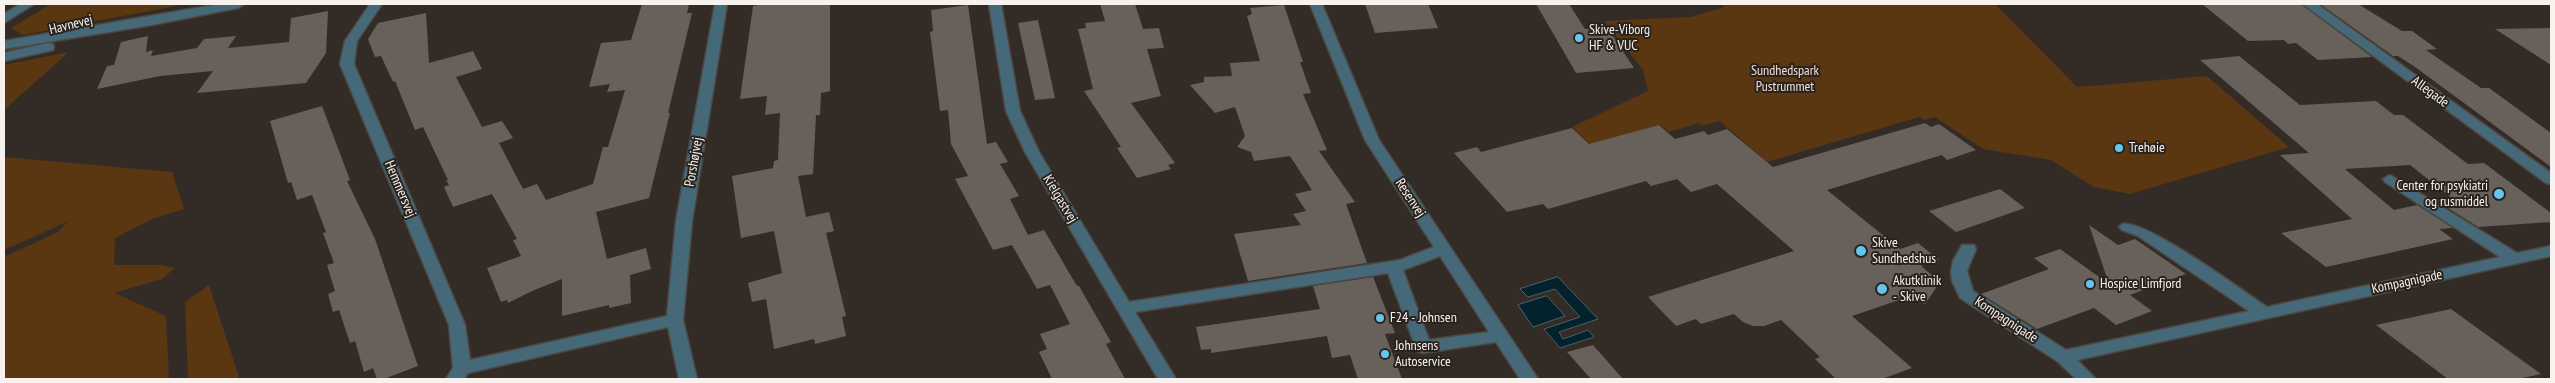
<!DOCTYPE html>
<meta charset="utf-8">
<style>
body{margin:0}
#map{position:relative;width:2555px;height:383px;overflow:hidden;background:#332c26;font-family:"PT Sans Narrow",sans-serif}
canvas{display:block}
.frame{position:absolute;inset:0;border:5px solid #f7f2ee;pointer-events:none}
</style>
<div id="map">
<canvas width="2555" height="383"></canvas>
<div class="frame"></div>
</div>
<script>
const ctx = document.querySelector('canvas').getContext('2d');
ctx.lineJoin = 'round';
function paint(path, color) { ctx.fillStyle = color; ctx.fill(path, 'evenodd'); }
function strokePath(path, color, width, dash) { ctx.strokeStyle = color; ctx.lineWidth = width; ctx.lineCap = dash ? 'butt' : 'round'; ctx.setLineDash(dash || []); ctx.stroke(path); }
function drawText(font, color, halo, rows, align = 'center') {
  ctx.font = font + ' "PT Sans Narrow",sans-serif'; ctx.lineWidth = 4; ctx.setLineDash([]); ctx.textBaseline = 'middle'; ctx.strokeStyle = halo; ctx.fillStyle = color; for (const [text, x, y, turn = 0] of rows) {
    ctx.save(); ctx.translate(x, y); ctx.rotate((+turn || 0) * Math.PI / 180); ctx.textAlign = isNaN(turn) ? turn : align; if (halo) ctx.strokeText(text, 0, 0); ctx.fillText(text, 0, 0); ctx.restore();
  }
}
const green = new Path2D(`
 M51 4H186L23 35 11 28Z
 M1722 4H1995L2077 87 2207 76 2289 147 2130 194 2094 187 2051 160 1983 149 1935 117 1924 120 1919 117 1767 162 1720 121 1702 126 1699 123 1669 132 1660 125 1591 145 1572 127 1648 91 1643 70 1604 21 1691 17 1724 7Z
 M69 52 4 110V65Z
 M4 157 172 172 184 209 152 219 115 238 114 265H162L175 268 162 279 114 293 166 316 169 379H4V257L58 232 67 222 4 250Z
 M209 285 239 377V379H188L185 302Z`);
const water = new Path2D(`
 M1558 277 1598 319 1559 332 1563 339 1588 330 1594 337 1560 348 1544 329 1580 317 1555 289 1528 297 1520 289Z
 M1547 296 1565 316 1533 327 1518 305Z`);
const building = new Path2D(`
 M642 4H689L687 13H692L668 113H670L649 198 596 212 607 259 646 248 651 269 630 275 631 303 609 308V305L562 316V279L532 291 508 303 507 300 501 302 487 268 521 256 513 240 517 239 492 194 453 207 444 187 449 185 446 180H448L423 127 415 130 395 81 393 82 381 56 375 57 368 39 378 23 426 13 429 63 473 51 482 69 456 77 482 127 502 121 513 138 499 143 523 189 537 184 546 200 593 184 603 147H608L625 90 607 92 610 84 589 87 601 43 631 40Z
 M764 4H830V91L821 93 820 115H816L813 174 798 176 806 217 829 212 834 231 826 233 846 316 842 317 846 336 815 344 814 339 774 349 766 299 752 302 748 283 782 273 774 231 741 238 732 176 773 168 774 161 778 160 780 113 765 115 767 96 740 99 753 6Z
 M1100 4H1135L1143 29 1159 28 1164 48 1147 49 1161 96 1131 103 1175 163 1168 165 1171 169 1137 178 1117 148 1121 147 1084 91 1093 89 1078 29 1086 28 1085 23 1105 21Z
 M1365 4H1428L1438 28 1375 33Z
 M1536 4H1569L1585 29 1607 27 1634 68 1576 73Z
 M2202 4H2301L2372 57 2318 60 2296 43 2288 44 2284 40 2248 41Z
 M2320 4H2358L2402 31H2412L2437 49 2426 50 2481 88H2489L2551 133V167L2415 67 2398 56H2393Z
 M968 5 987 144 996 142 1008 162 1000 164 1019 196 1010 199 1028 235 1044 230 1077 286H1079L1111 342 1106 344 1125 379H1052L1039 352 1047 349 1040 334 1070 324 1050 285 1037 289 1012 245 993 250 955 179 968 176 951 144 948 110 940 111 930 32 933 31 931 10Z
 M1284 5 1303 62H1300L1311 93 1303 94 1327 150 1319 151 1355 202 1346 204 1367 263 1248 281 1234 234 1301 225 1293 214 1306 211 1295 194 1312 190 1290 156 1254 161 1251 152 1237 147 1245 136 1235 107 1215 113 1190 85 1204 82V77L1232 76 1230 63 1260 61 1247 16 1252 14 1250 8Z
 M328 11 326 53 306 83 197 93 213 71 160 76 97 89 107 66 114 65 121 42 148 36 146 52 153 50 151 56 197 48 204 39 236 36 228 48 289 42 291 18Z
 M1038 20 1055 98 1035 100 1018 23Z
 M2551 28V65L2495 29Z
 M2239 56 2300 105 2376 101 2394 115H2403L2468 164 2484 163 2551 213V222L2478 227 2437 201 2452 198 2410 165 2345 169 2394 210 2417 205 2453 228 2439 229 2453 239 2326 267 2281 233 2352 219 2280 155 2309 153 2200 60Z
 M322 106 350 180 347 181 375 239 418 366 384 379H377L373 368 364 372 355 341 350 343 339 310 333 312 328 294 335 291 327 265 334 263 323 233 326 232 312 195 297 200 291 182 288 183 270 121Z
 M1925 123 1931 127 1939 124 1976 150 1947 160 1942 155 1827 190 1900 249 1918 243 1939 260 1921 266 1940 282 1925 304 1908 297 1852 316 1912 368 1882 379H1836L1815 359 1820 357 1781 320 1764 326H1753L1743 322 1734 314 1701 324 1696 319 1676 326 1648 297 1794 251 1717 184 1691 192 1677 179 1651 186 1646 181 1548 209 1543 204 1507 212 1454 153 1477 147 1481 152 1572 128 1589 144 1659 125 1675 139 1704 131 1708 135 1727 129 1773 167Z
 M2000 189 2025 208 1956 232 1929 211Z
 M2089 225 2118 245 2135 239 2186 274 2130 295 2152 311 2116 325 2094 308 2037 329 1981 294 2049 269 2034 258 2060 249 2109 284Z
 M1373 277 1395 333 1385 334 1402 379H1358L1350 355 1332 358 1327 336 1211 353V349L1201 350 1196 327 1320 309 1313 286Z
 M2451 309 2541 374 2518 379H2448L2376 325Z
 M1593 345 1623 379H1591L1567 352Z`);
const minor = new Path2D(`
 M20 4H34L4 23V14Z
 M220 4H244L238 8 146 26 4 49V41Z
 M370 4H382L357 41 354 64 465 325 470 360 667 316 676 221 715 4H727L692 221 683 320 697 379H679L668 327 468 373 464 379H446L453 368 449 325 340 64 345 41Z
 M989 4H1001L1020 111 1039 152 1129 302 1400 260 1434 247 1365 140 1310 4H1322L1379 140 1538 379H1520L1496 342 1423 353 1417 351 1388 273 1135 312 1176 379H1158L1025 152 1006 111ZM1440 256 1489 332 1429 340 1403 270Z
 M2303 4H2317L2551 173V184L2546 183Z
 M48 43 53 44 54 47 53 50 4 61V53Z
 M2390 175 2517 253 2551 246V256L2077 360 2096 379H2076L2057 361 1960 298 1952 281 1951 271 1953 261 1962 245H1974L1976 249 1967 271 1973 291 2066 350 2249 311 2138 236 2122 230 2119 227 2122 224C2144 218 2243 291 2267 307L2500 257 2385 182 2383 179Z`);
const markers = [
 [1579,38,5,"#64c5ee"],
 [2119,148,5,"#64c5ee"],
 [2499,194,6,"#64c5ee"],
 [1861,251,6,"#64c5ee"],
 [2090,284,5,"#64c5ee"],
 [1882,289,6,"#64c5ee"],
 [1380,318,5,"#64c5ee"],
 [1385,354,5,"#64c5ee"]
];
const streetNames = [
 ["Havnevej",71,25,-14],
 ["Allegade",2430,92,36],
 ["Porshøjvej",694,162,-80],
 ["Hemmersvej",400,189,67],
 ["Resenvej",1410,198,57],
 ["Kielgastvej",1060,199,59],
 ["Kompagnigade",2407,282,-12],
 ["Kompagnigade",2006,320,33]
];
const poiNames = [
 ["Skive-Viborg",1589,30],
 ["HF & VUC",1589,46],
 ["Trehøie",2129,148],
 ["Center for psykiatri",2488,186,"right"],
 ["og rusmiddel",2488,202,"right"],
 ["Skive",1872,243],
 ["Sundhedshus",1872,259],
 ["Akutklinik",1893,281],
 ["- Skive",1893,297],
 ["Hospice Limfjord",2100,284],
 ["F24 - Johnsen",1390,318],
 ["Johnsens",1395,346],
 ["Autoservice",1395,362]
];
const parkNames = [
 ["Sundhedspark",1785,71],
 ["Pustrummet",1785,87]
];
paint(green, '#5a3611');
paint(water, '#03222e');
strokePath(water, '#4c6068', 1);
paint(building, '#68605a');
strokePath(minor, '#4e4842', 3);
paint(minor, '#456979');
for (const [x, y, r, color] of markers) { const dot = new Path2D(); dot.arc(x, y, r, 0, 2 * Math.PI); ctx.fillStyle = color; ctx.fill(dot); strokePath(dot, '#29221d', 2); }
drawText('14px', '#f7f2ee', '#29221d', streetNames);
drawText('14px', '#f7f2ee', '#29221d', poiNames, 'left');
drawText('14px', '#f2e0d2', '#29221d', parkNames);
</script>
